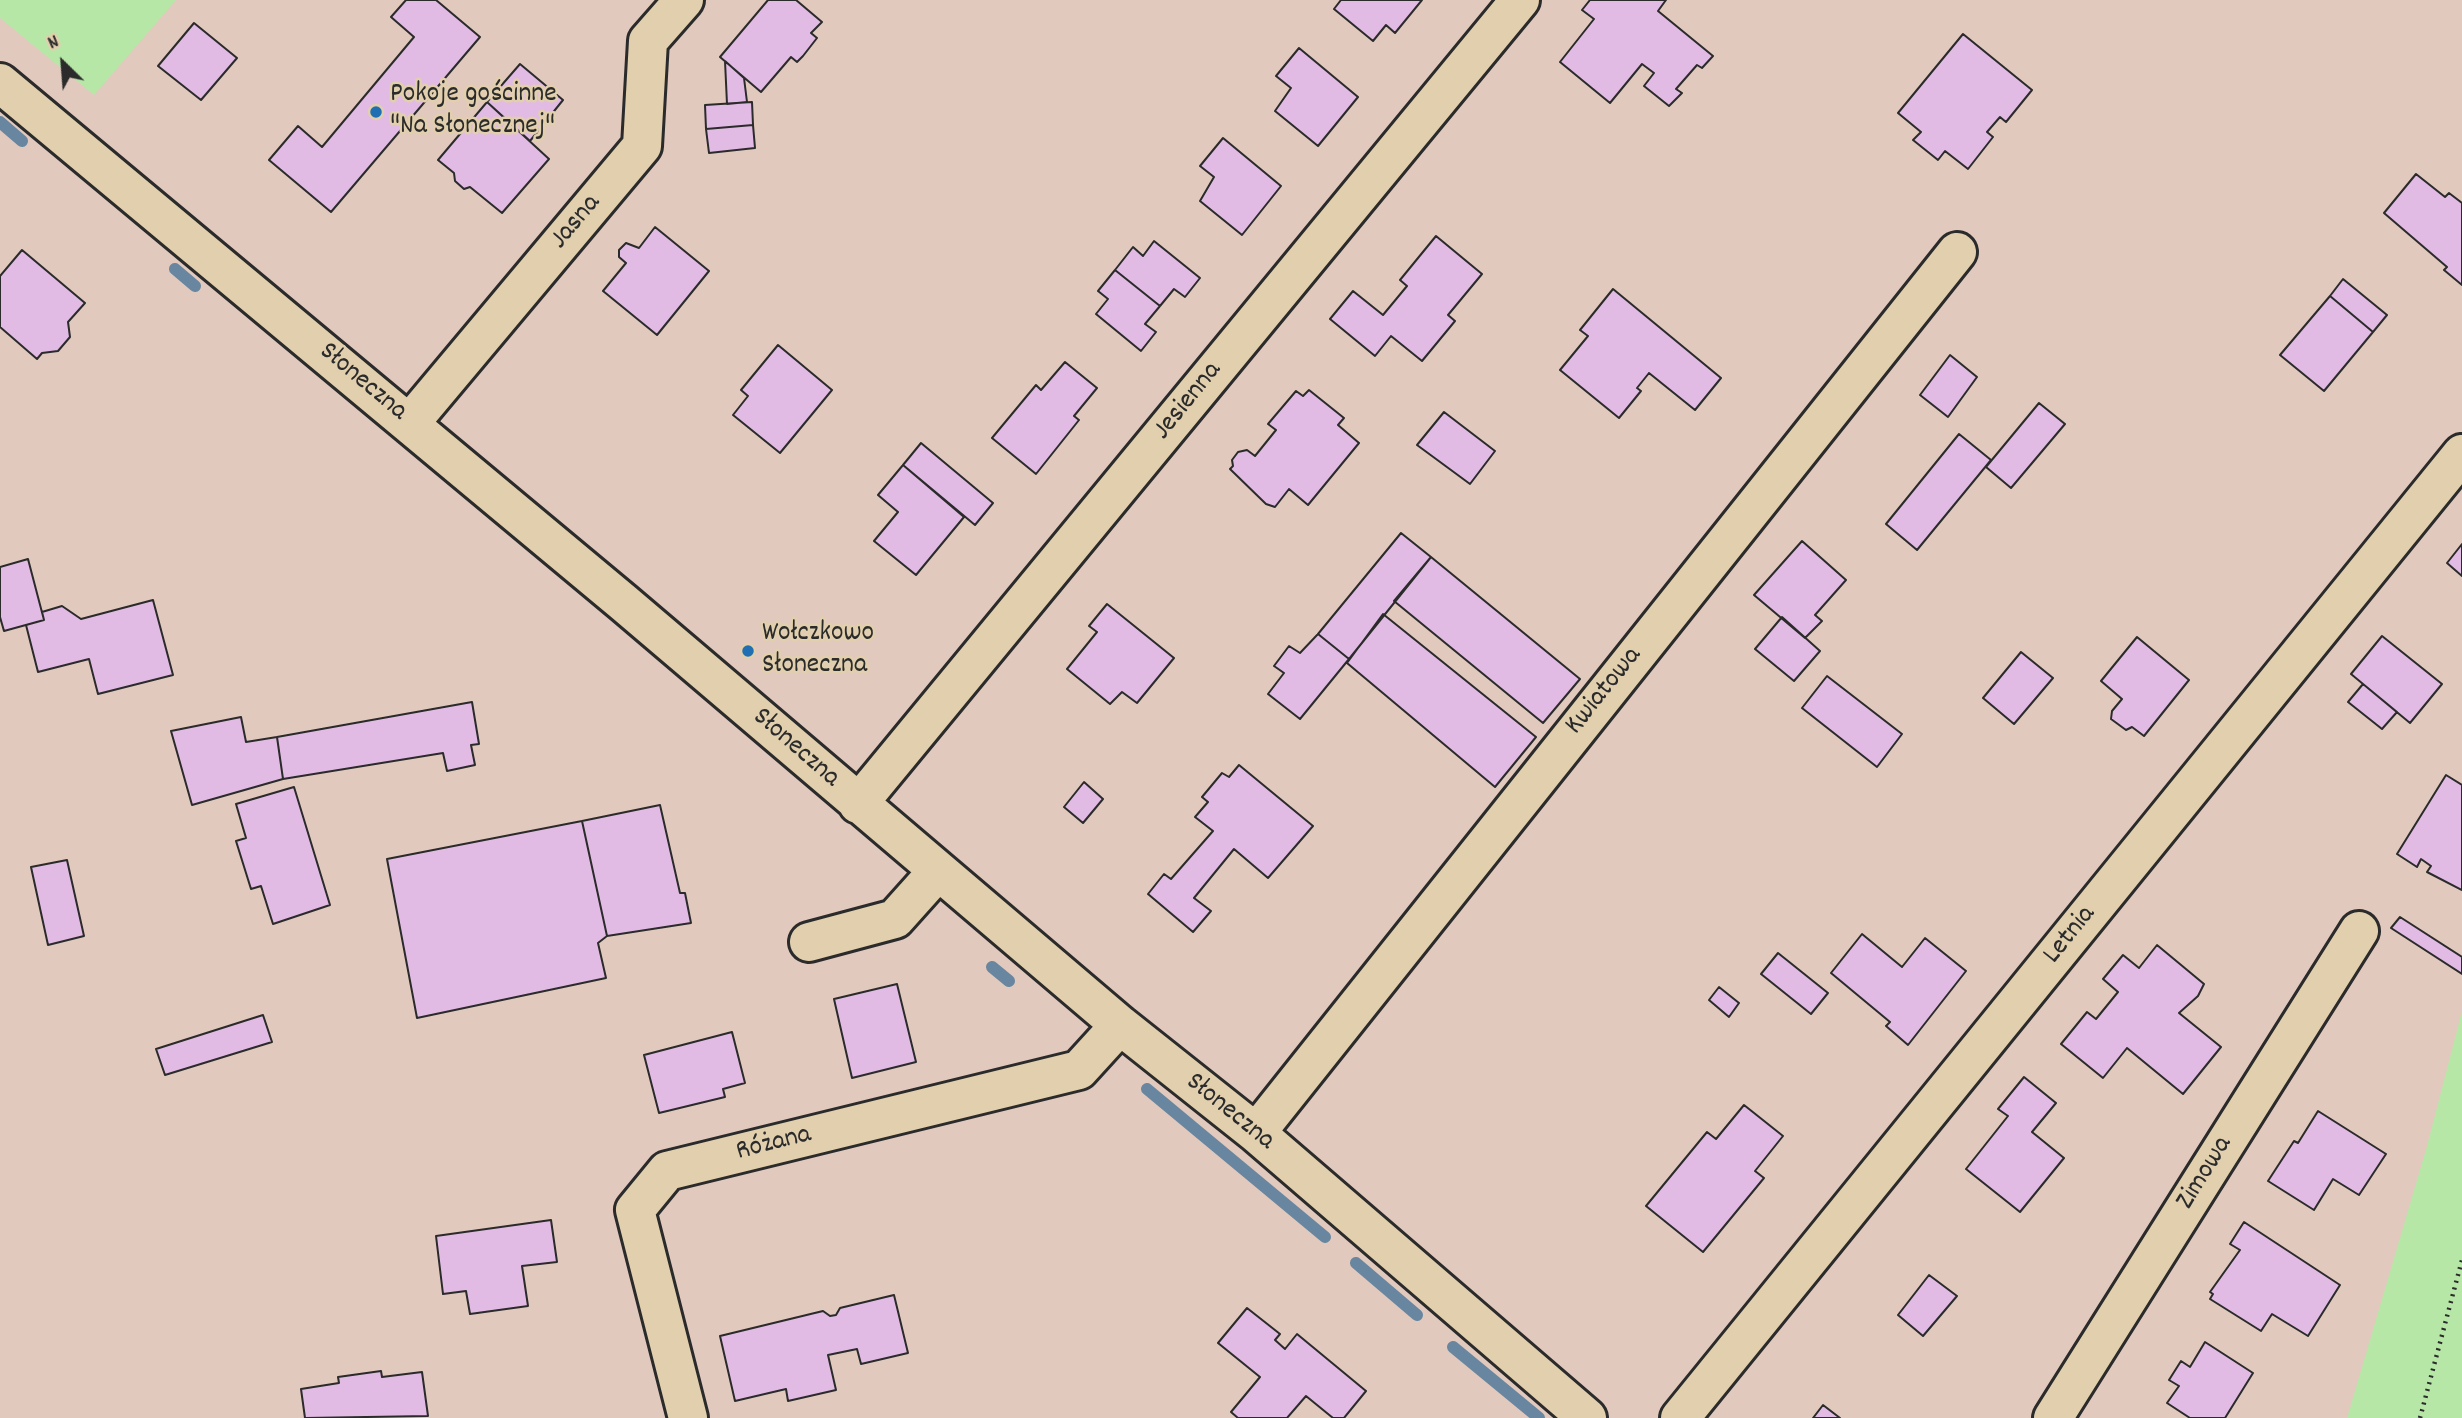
<!DOCTYPE html>
<meta charset="utf-8">
<style>
body{margin:0}
#map{position:relative;width:2462px;height:1418px;overflow:hidden;background:#e1c9be;font-family:Dekko,sans-serif}
canvas{display:block}
.north{position:absolute;left:28px;top:28px;width:70px;height:70px;-webkit-text-stroke:5px #e1cfad;paint-order:stroke;rotate:335deg;font-size:19px;font-weight:700;line-height:28px;text-align:center;color:#2b2b2b}
.north::after{content:'';display:block;margin:auto;width:24px;height:32px;background:#2b2b2b;clip-path:polygon(50% 0,100% 100%,50% 72%,0 100%)}
</style>
<div id="map">
<canvas width="2462" height="1418"></canvas>
<div class="north">N</div>
</div>
<script>
const ctx = document.querySelector('canvas').getContext('2d');
ctx.lineJoin = 'round';
function paint(path, color) { ctx.fillStyle = color; ctx.fill(path, 'evenodd'); }
function strokePath(path, color, width, dash) { ctx.strokeStyle = color; ctx.lineWidth = width; ctx.lineCap = dash ? 'butt' : 'round'; ctx.setLineDash(dash || []); ctx.stroke(path); }
function drawText(font, color, halo, rows, align = 'center') {
  ctx.font = font + ' Dekko,sans-serif'; ctx.lineWidth = 5; ctx.setLineDash([]); ctx.textBaseline = 'middle'; ctx.strokeStyle = halo; ctx.fillStyle = color; for (const [text, x, y, turn = 0] of rows) {
    ctx.save(); ctx.translate(x, y); ctx.rotate((+turn || 0) * Math.PI / 180); ctx.textAlign = isNaN(turn) ? turn : align; if (halo) ctx.strokeText(text, 0, 0); ctx.fillText(text, 0, 0); ctx.restore();
  }
}
const green = new Path2D(`
 M0 0H176L94 95 0 18Z
 M2462 1011V1418H2347L2427 1146Z`);
const stream = new Path2D(`
 M0 122 22 141
 M175 269 195 286
 M992 967 1009 981
 M1147 1089 1325 1237
 M1356 1263 1417 1315
 M1453 1347 1539 1418`);
const building = new Path2D(`
 M406 0H436L480 37 331 212 269 160 298 126 322 147 414 37 391 17Z
 M768 0H796L822 22 811 33 817 38 803 56 797 62 791 57 761 92 720 57Z
 M1341 0H1422L1395 33 1386 25 1373 41 1334 9Z
 M1590 0H1666L1658 11 1713 56 1702 68 1697 65 1676 89 1682 93 1669 106 1644 86 1654 73 1642 64 1610 103 1560 62 1594 19 1582 10Z
 M194 23 237 58 201 100 158 66Z
 M1963 34 2032 90 2006 122 2000 117 1987 132 1993 137 1968 169 1945 151 1938 160 1913 140 1921 132 1898 113Z
 M1299 48 1358 97 1318 146 1275 111 1291 88 1276 76Z
 M725 61 744 78 747 102 727 104Z
 M520 64 563 100 530 141 487 102Z
 M487 102 549 159 502 213 470 187 464 189 455 181 454 173 438 160Z
 M752 102 753 125 706 129 705 105Z
 M753 125 755 148 709 153 706 129Z
 M1223 138 1281 186 1242 235 1200 201 1214 177 1200 166Z
 M2416 174 2445 197 2449 193 2462 203V285L2444 270 2447 267 2384 213Z
 M655 227 709 271 657 335 603 291 626 263 619 257V250L626 243 639 248Z
 M1436 236 1482 274 1448 315 1455 321 1422 361 1391 336 1375 356 1330 319 1353 291 1383 315 1407 286 1400 280Z
 M1154 241 1200 278 1185 297 1174 289 1160 306 1115 270 1133 247 1143 256Z
 M22 250 85 303 68 322 70 337 58 351 42 353 37 359 0 327V276Z
 M1115 270 1160 306 1145 324 1156 332 1141 351 1096 314 1108 299 1098 291Z
 M2343 279 2387 315 2373 332 2330 296Z
 M1613 289 1721 378 1695 410 1649 373 1637 388 1641 391 1619 418 1560 370 1588 336 1580 330Z
 M2330 296 2373 332 2324 391 2280 355Z
 M778 345 832 390 780 453 733 415 748 396 741 390Z
 M1950 355 1977 377 1948 417 1920 395Z
 M1065 362 1097 388 1074 416 1079 420 1036 474 992 438 1036 385 1041 390Z
 M1309 390 1344 418 1338 425 1359 443 1308 505 1289 489 1275 507 1266 504 1230 469 1233 466 1232 460 1238 452 1247 450 1255 456 1276 430 1268 424 1296 391 1303 396Z
 M2039 403 2065 424 2011 488 1986 467Z
 M1444 412 1495 451 1470 484 1417 445Z
 M1959 434 1991 460 1917 550 1886 524Z
 M921 443 993 503 975 525 903 465Z
 M903 465 964 517 916 575 874 541 898 512 878 495Z
 M1401 533 1431 557 1349 659 1318 634Z
 M1802 541 1846 580 1815 615 1822 621 1805 638 1754 595Z
 M2462 544V576L2447 563Z
 M1431 557 1580 679 1543 723 1394 601Z
 M28 559 44 620 4 631 0 617V567Z
 M153 600 173 675 98 694 89 659 38 672 26 625 44 620 42 612 62 606 81 619Z
 M1107 604 1174 658 1137 703 1122 692 1110 704 1067 669 1097 632 1089 626Z
 M1383 614 1536 737 1495 787 1347 663Z
 M1782 617 1820 651 1794 681 1755 649Z
 M1318 634 1349 659 1300 719 1268 694 1284 673 1274 666 1289 646 1300 653Z
 M2382 636 2442 684 2410 723 2351 674Z
 M2137 637 2189 680 2144 736 2132 727 2126 730 2111 719 2112 711 2122 699 2101 681Z
 M2021 652 2053 678 2014 724 1983 698Z
 M1827 676 1902 734 1877 767 1802 708Z
 M2363 684 2397 712 2382 729 2348 702Z
 M472 702 479 744 471 745 475 765 447 771 443 753 283 779 277 737Z
 M241 717 246 742 277 737 283 779 192 805 171 731Z
 M1239 765 1313 826 1268 878 1234 849 1194 898 1211 911 1193 932 1148 894 1164 874 1171 879 1213 831 1195 817 1208 802 1202 797 1222 773 1229 777Z
 M2446 775 2462 785V890L2427 872 2431 866 2421 859 2417 867 2397 854Z
 M1084 782 1103 799 1083 823 1064 807Z
 M294 787 330 905 273 924 261 886 251 889 236 841 246 838 236 804Z
 M660 805 680 893H685L691 923 607 936 582 821Z
 M582 821 607 936 598 943 606 978 417 1018 387 859Z
 M67 860 84 936 48 945 31 867Z
 M2400 917 2462 957V974L2391 928Z
 M1862 934 1902 967 1925 938 1966 971 1908 1045 1886 1026 1890 1022 1831 973Z
 M2157 945 2204 984 2198 996 2179 1013 2221 1047 2183 1094 2127 1048 2103 1078 2061 1044 2087 1012 2096 1019 2118 992 2103 979 2123 955 2139 968Z
 M1778 953 1828 993 1811 1014 1761 974Z
 M897 984 916 1062 852 1078 834 999Z
 M1719 987 1739 1003 1729 1017 1709 1000Z
 M263 1015 272 1042 165 1075 156 1049Z
 M732 1032 745 1083 723 1089 725 1097 659 1113 644 1055Z
 M2024 1077 2056 1103 2032 1132 2064 1158 2020 1212 1966 1169 2008 1116 1998 1109Z
 M1744 1105 1783 1136 1755 1171 1764 1178 1703 1252 1646 1206 1707 1132 1716 1139Z
 M2318 1111 2386 1154 2359 1195 2333 1179 2314 1210 2268 1181 2294 1141 2298 1143Z
 M551 1220 557 1262 522 1266 528 1306 470 1314 466 1291 443 1294 436 1236Z
 M2244 1222 2340 1285 2308 1336 2272 1314 2261 1331 2210 1299 2213 1294 2210 1292 2240 1250 2230 1244Z
 M1929 1275 1957 1296 1923 1336 1898 1315Z
 M894 1295 908 1353 861 1364 857 1349 828 1355 836 1390 788 1401 786 1389 735 1401 720 1336 823 1311 830 1316 836 1315 840 1308Z
 M1247 1308 1280 1334 1275 1340 1285 1349 1297 1334 1366 1391 1344 1418H1333L1306 1396 1287 1418H1238L1231 1412 1260 1377 1218 1343Z
 M2205 1342 2253 1373 2225 1418H2190L2167 1403 2179 1386 2169 1380 2181 1361 2190 1367Z
 M381 1371 382 1377 422 1372 428 1416 305 1418 301 1389 339 1383 338 1377Z
 M1823 1405 1840 1418H1813Z`);
const path = new Path2D(`
 M2420 1418 2462 1260`);
const minor = new Path2D(`
 M0 83 624 603 1120 1025 1256 1133 1587 1418
 M410 423 642 146 648 41 684 0
 M858 804 1520 0
 M809 942 895 919 938 871
 M1256 1133 1957 252
 M688 1418 635 1210 667 1171 1079 1070 1120 1025
 M1680 1418 2462 454
 M2053 1418 2359 931`);
const markers = [
 [376,112,7,"#1f6fb2"],
 [748,651,7,"#1f6fb2"]
];
const poiNames = [
 ["Pokoje gościnne",390,96],
 ["\"Na Słonecznej\"",390,128],
 ["Wołczkowo",762,635],
 ["Słoneczna",762,667]
];
const streetNames = [
 ["Jasna",577,223,-50],
 ["Słoneczna",362,383,40],
 ["Jesienna",1189,402,-51],
 ["Kwiatowa",1605,692,-51],
 ["Słoneczna",795,749,41],
 ["Letnia",2071,936,-51],
 ["Słoneczna",1229,1113,39],
 ["Różana",774,1145,-14],
 ["Zimowa",2206,1174,-58]
];
paint(green, '#b6e7a7');
strokePath(stream, '#68869f', 12);
paint(building, '#e2bbe4');
strokePath(building, '#2b2b2b', 2);
strokePath(minor, '#2b2b2b', 44);
strokePath(path, '#2b2b2b', 4.5, [2, 5]);
strokePath(minor, '#e1cfad', 38);
for (const [x, y, r, color] of markers) { const dot = new Path2D(); dot.arc(x, y, r, 0, 2 * Math.PI); ctx.fillStyle = color; ctx.fill(dot); strokePath(dot, '#e1cfad', 2.5); }
drawText('28px', '#2b2b2b', '#e1cfad', poiNames, 'left');
drawText('28px', '#2b2b2b', '#e1cfad', streetNames);
</script>
